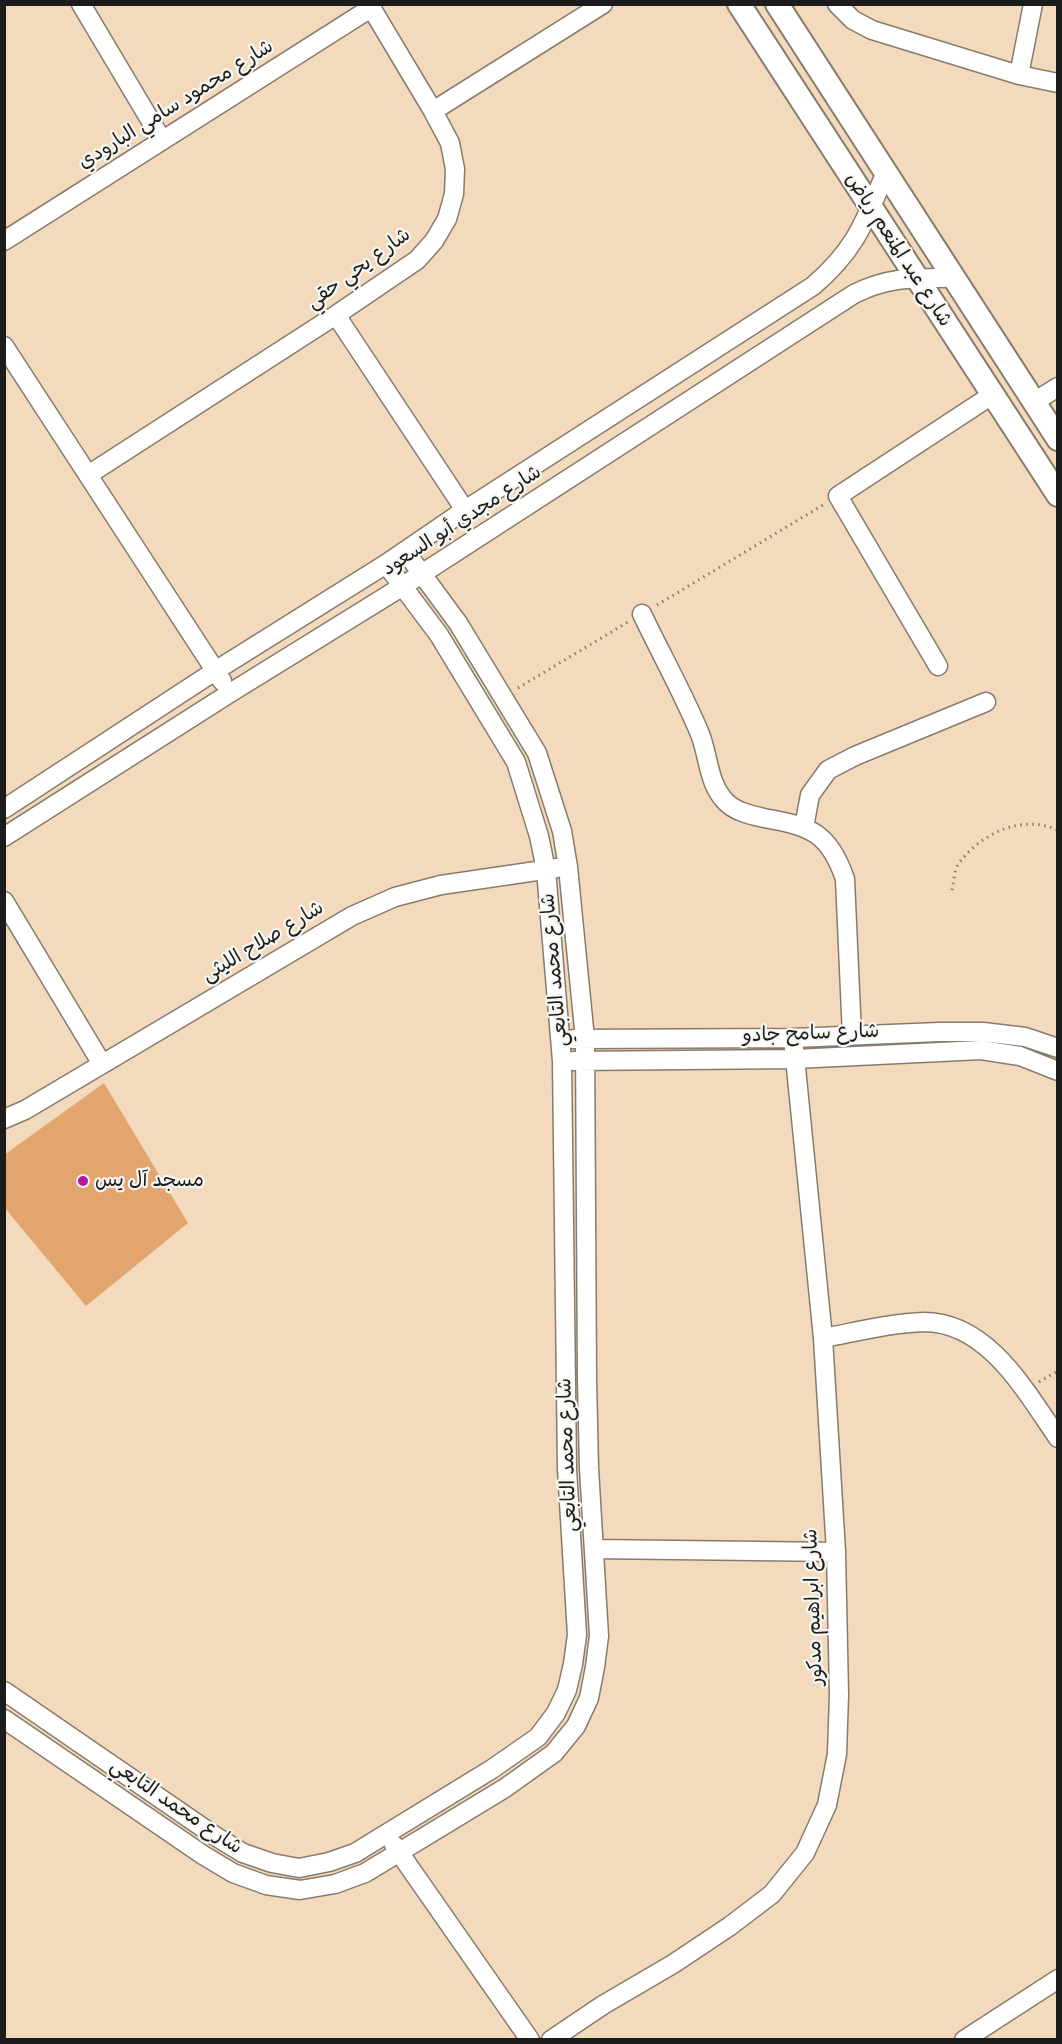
<!DOCTYPE html>
<meta charset="utf-8">
<style>
body{margin:0}
#map{position:relative;width:1062px;height:2044px;overflow:hidden;background:#f3dabd;font-family:Sriracha,sans-serif}
canvas{display:block}
.frame{position:absolute;inset:0;border:6px solid #1c1c1c;pointer-events:none}
</style>
<div id="map">
<canvas width="1062" height="2044"></canvas>
<div class="frame"></div>
</div>
<script>
const ctx = document.querySelector('canvas').getContext('2d');
ctx.lineJoin = 'round';
function paint(path, color) { ctx.fillStyle = color; ctx.fill(path, 'evenodd'); }
function strokePath(path, color, width, dash) { ctx.strokeStyle = color; ctx.lineWidth = width; ctx.lineCap = dash ? 'butt' : 'round'; ctx.setLineDash(dash || []); ctx.stroke(path); }
function drawText(font, color, halo, rows, align = 'center') {
  ctx.font = font + ' Sriracha,"Playpen Sans Arabic",sans-serif'; ctx.lineWidth = 4.5; ctx.setLineDash([]); ctx.textBaseline = 'middle'; ctx.strokeStyle = halo; ctx.fillStyle = color; for (const [text, x, y, turn = 0] of rows) {
    ctx.save(); ctx.translate(x, y); ctx.rotate((+turn || 0) * Math.PI / 180); ctx.textAlign = isNaN(turn) ? turn : align; if (halo) ctx.strokeText(text, 0, 0); ctx.fillText(text, 0, 0); ctx.restore();
  }
}
const building = new Path2D(`
 M104 1083 188 1223 86 1306 4 1207V1155Z`);
const path = new Path2D(`
 M657 605 823 505
 M518 688 628 622
 M952 890C954 882 954 870 959 863 982 833 1021 814 1058 830
 M1039 1382 1058 1371`);
const minor = new Path2D(`
 M81 4 162 140
 M837 4 853 20 872 30 1019 75 1058 83
 M1019 75 1033 4
 M433 111 603 4
 M4 241 371 8
 M336 315 465 510
 M4 346 222 681
 M1034 402 1058 387
 M88 475 336 315 417 260 434 241 447 219 454 194 455 169 450 143 433 111 369 4
 M642 614C661 654 683 693 700 734 709 757 708 784 726 802 736 812 751 815 764 818 810 826 829 832 845 879L852 1036
 M938 666 838 496 992 395
 M4 809 215 671 386 564 465 510 813 286C856 249 864 223 886 172
 M804 827 810 795 828 770 855 756 986 702
 M4 837 230 693 403 586 854 294C889 276 916 278 954 278
 M4 901 102 1064
 M573 1039 793 1038 939 1032H983L1025 1037 1058 1048
 M573 1061 795 1059 981 1050 1020 1056 1058 1071
 M4 1119 25 1110 352 916 395 897 441 885 557 868
 M823 1338C856 1332 890 1323 924 1322 988 1322 1026 1392 1058 1438
 M595 1549 836 1552
 M4 1691 215 1836 243 1853 272 1863 299 1868 329 1862 355 1853 492 1769 538 1737 556 1713 567 1690 573 1664 577 1635 567 1469 562 1061 546 870 539 836 516 762 439 635 386 564
 M4 1719 203 1855 233 1873 266 1885 300 1890 335 1884 365 1873 505 1788 554 1753 576 1726 589 1698 595 1667 599 1636 589 1468 587 1379 585 1039 568 867 562 831 537 753 458 623 405 551
 M394 1845 530 2040
 M551 2040 603 2005 673 1964 730 1926 772 1894 805 1853 827 1805 837 1754 839 1695 836 1552 823 1338 793 1038
 M964 2040 1058 1979`);
const tertiary = new Path2D(`
 M739 4 1058 495
 M777 4 1058 439`);
const markers = [
 [83,1181,6,"#b5179e"]
];
const streetNames = [
 ["شارع محمود سامي البارودي",176,105,-32],
 ["شارع عبد المنعم رياض",898,250,57],
 ["شارع يحي حقي",359,269,-36],
 ["شارع مجدي أبو السعود",462,521,-33],
 ["شارع صلاح الليثى",263,942,-31],
 ["شارع محمد التابعي",555,970,-95],
 ["شارع سامح جادو",811,1034,-2],
 ["شارع محمد التابعي",568,1455,-92],
 ["شارع ابراهيم مدكور",814,1607,-92],
 ["شارع محمد التابعي",176,1807,34]
];
const poiNames = [
 ["مسجد آل يس",95,1181]
];
paint(building, '#e2a56e');
strokePath(minor, '#887b6c', 21);
strokePath(tertiary, '#887b6c', 26);
strokePath(path, '#887b6c', 3, [1.5, 4.5]);
strokePath(minor, '#fff', 18);
strokePath(tertiary, '#fff', 22);
for (const [x, y, r, color] of markers) { const dot = new Path2D(); dot.arc(x, y, r, 0, 2 * Math.PI); ctx.fillStyle = color; ctx.fill(dot); strokePath(dot, '#f6f6f2', 2); }
drawText('20px', '#1c1c1c', '#f6f6f2', streetNames);
drawText('20px', '#1c1c1c', '#f6f6f2', poiNames, 'left');
</script>
